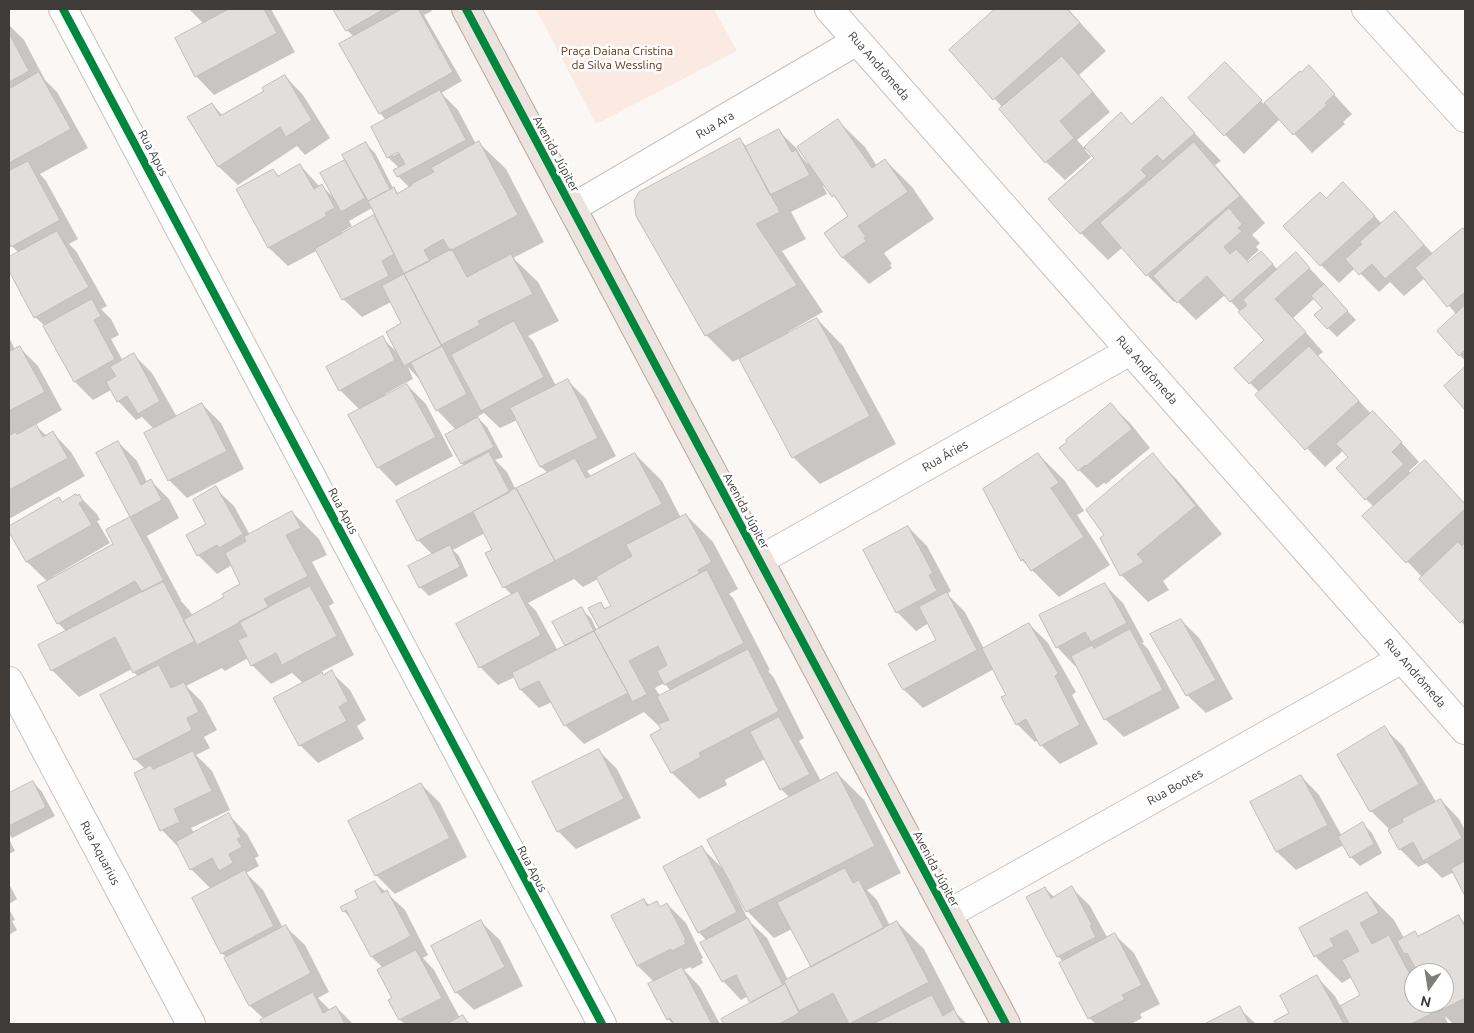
<!DOCTYPE html>
<meta charset="utf-8">
<style>
body{margin:0}
#map{position:relative;width:1474px;height:1033px;overflow:hidden;background:#fbf7f5;font-family:Ubuntu,sans-serif}
canvas{display:block}
.frame{position:absolute;inset:0;border:10px solid #3f3b38;pointer-events:none}
.north{position:absolute;left:1404px;top:963px;width:50px;height:50px;box-sizing:border-box;background:#fff;border:1px solid #b2b1af;border-radius:50%;rotate:193deg;font-size:14px;font-weight:700;line-height:20px;text-align:center;color:#3f3b38}
.north::after{content:'';display:block;margin:auto;width:18px;height:22px;background:#817d7a;clip-path:polygon(50% 0,100% 100%,50% 72%,0 100%)}
</style>
<div id="map">
<canvas width="1474" height="1033"></canvas>
<div class="frame"></div>
<div class="north">N</div>
</div>
<script>
const ctx = document.querySelector('canvas').getContext('2d');
ctx.lineJoin = 'round';
function paint(path, color) { ctx.fillStyle = color; ctx.fill(path, 'evenodd'); }
function strokePath(path, color, width, dash) { ctx.strokeStyle = color; ctx.lineWidth = width; ctx.lineCap = dash ? 'butt' : 'round'; ctx.setLineDash(dash || []); ctx.stroke(path); }
function drawText(font, color, halo, rows, align = 'center') {
  ctx.font = font + ' Ubuntu,sans-serif'; ctx.lineWidth = 5; ctx.setLineDash([]); ctx.textBaseline = 'middle'; ctx.strokeStyle = halo; ctx.fillStyle = color; for (const [text, x, y, turn = 0] of rows) {
    ctx.save(); ctx.translate(x, y); ctx.rotate((+turn || 0) * Math.PI / 180); ctx.textAlign = isNaN(turn) ? turn : align; if (halo) ctx.strokeText(text, 0, 0); ctx.fillText(text, 0, 0); ctx.restore();
  }
}
const green = new Path2D(`
 M536 9H714L737 51 596 124Z`);
const shadow = new Path2D(`
 M189 9H271L295 52 214 95 196 76 204 24Z
 M335 9H431L432 11 424 15 462 81 441 93 458 110 476 144 479 143 506 169 544 242 513 258 538 282 559 321 528 336 533 341 556 386 568 381 586 399 616 456 587 471 592 477 635 454 662 481 681 518 686 515 713 542 738 589 729 594 733 598 770 670 768 671 774 678 804 738 799 741 821 781 837 773 864 800 901 873 867 890 877 900 890 926 897 922 924 949 955 1009 953 1010 967 1024H725L723 1019 752 1003 748 996 741 1000 723 981 707 941 699 932 702 848 724 870 790 798 781 789 765 759 725 780 727 785 699 799 672 773 652 736 663 730 644 712 584 744 565 725 552 702 539 708 521 690 515 677 498 685 480 667 513 596 504 587 493 550 485 533 453 550 459 556 468 576 429 596 420 587 433 555 418 540 464 466 462 463 456 430 437 410 422 382 408 367 413 379 385 394 386 397 407 385 426 404 453 456 396 486 378 467 360 410 340 390 327 368 382 338 399 354 403 324 391 302 362 317 343 299 318 250 288 266 269 248 237 190 273 170 279 176 300 165 320 187 322 186 335 199 347 160 366 144 375 153 393 188 399 194 410 188 398 176 400 169 388 157 386 120 380 113 354 37 347 30ZM404 150 393 156V153ZM372 208 379 221 374 217 344 234 342 232 352 226 349 221ZM484 413 500 428 517 420 541 467 548 473 516 490 507 472 495 460 503 457 487 427 477 417ZM574 579 583 587 598 579 612 606 606 609 600 603 590 609 601 629 597 631 591 618 581 609 566 647 558 651 536 611 528 603ZM664 683 671 691 660 696 655 688ZM734 886 747 911 774 938 792 929 812 968 788 980 767 938 749 921 732 887Z
 M997 9H1068L1106 51 1079 75 1110 112 1077 140 1084 148 1121 114 1132 125 1162 99 1221 161 1215 165 1265 223 1252 235 1260 243 1256 247 1259 250 1247 261 1249 263 1261 252 1278 270 1296 254 1314 273 1327 287 1326 288 1356 320 1337 337 1315 315 1323 308 1315 298 1293 318 1323 352 1318 356 1371 414 1391 431 1419 462 1409 471 1412 474 1425 462 1465 504V544L1462 547 1465 551V626L1421 579 1423 578 1364 516 1374 507 1366 499 1349 457 1344 450 1325 467 1256 395 1259 392 1235 368 1266 340 1225 295 1196 320 1176 300 1174 302 1147 275 1123 247 1108 260 1081 233 1050 199 1096 158 1087 148 1085 150 1091 157 1065 180 1046 162 1001 110 1003 108 950 50Z
 M9 25 24 40 45 80 57 92 88 148 40 174 46 181 78 239 69 244 76 251 107 306 101 309 111 319 119 335 111 339 123 361 134 355 152 373 177 417 202 404 221 423 244 469 187 498 169 480 154 429 142 417 136 420 118 401 111 390 93 400 75 382 46 327 35 317 9 268V259L19 253 12 246 9 239Z
 M1309 67 1352 114 1343 122 1345 124 1312 153 1280 119 1244 154 1189 98 1243 82 1264 104 1300 72 1301 74Z
 M285 76 303 95 330 138 305 155 297 146 238 185 219 167 188 118 212 104 223 116 266 91Z
 M838 121 865 147 877 166 885 160 912 187 934 219 884 253 892 264 890 265 892 268 869 284 842 257 850 216 825 185 823 186 827 194 791 212 806 239 782 251 823 312 788 332 790 334 817 319 843 346 896 444 820 484 793 457 740 358 733 362 706 335 637 216 740 140 747 147 779 131 797 149 801 156 808 164Z
 M1326 199 1362 202 1382 224 1395 213 1433 254 1463 230 1465 232V361L1460 355 1457 315 1425 278 1404 296 1390 282 1379 292 1355 268 1339 283 1321 265Z
 M9 337 15 350 20 348 38 366 62 410 35 425 47 436 53 433 71 452 85 476 9 519Z
 M1111 405 1130 423 1150 448 1106 484 1104 483 1097 488 1079 470Z
 M118 442 137 461 147 482 150 480 169 499 179 518 147 536 181 600H180L189 610 193 616 225 598 242 585 232 565 217 574 198 555 208 525 215 488 234 506 250 535 292 512 319 539 327 555 312 562 334 603 329 606 354 655 321 672 324 676 331 672 350 690 366 720 357 726 364 739 318 763 300 745 303 683 292 673 271 684 252 665 248 658 225 671 222 668 186 686 202 702 217 730 204 737 210 748 196 755 212 771 230 810 191 828 194 833 229 815 247 834 259 856 255 858 259 866 246 873 263 890 283 928 286 927 305 945 329 992 318 998 330 1010 336 1007 353 1024H264L262 1020 264 1019 250 1006 225 959 227 958 222 953 211 889 191 869 180 849 162 830 136 774 145 769 135 759 138 677 132 669 79 697 52 670 67 632 58 623 48 582 27 562 9 528 59 499 63 503 79 496 97 514 100 520 97 521 110 543 52 577 53 579 115 544 107 530 132 517 97 453Z
 M1038 454 1065 481 1084 511 1077 515 1110 565 1059 597 1022 560 985 489Z
 M1153 455 1179 482 1222 534 1163 581 1169 590 1148 602 1121 575 1106 535Z
 M908 527 927 546 951 591 947 594 965 612 984 649 1029 624 1048 643 1076 692 1072 695 1098 744 1060 764 1041 745 1039 740 1035 742 1017 724 1007 696 994 669 923 708 904 690 890 665 938 640 929 623 916 631 897 612Z
 M1104 584 1123 603 1144 642 1142 643 1148 649 1180 708 1124 737 1105 719 1077 665 1075 666 1057 647Z
 M1181 620 1200 639 1233 699 1206 713 1187 695Z
 M1384 728 1403 746 1436 802 1441 800 1459 819 1465 830V893L1454 872 1442 878 1427 863 1418 867 1400 849 1390 830 1371 811 1339 755Z
 M599 751 617 769 641 818 576 849 558 831Z
 M1301 776 1319 795 1342 836 1363 824 1372 833 1382 853 1360 866 1351 857 1344 845 1296 870 1277 852 1251 802Z
 M33 782 42 792 55 816 12 838 9 834V794Z
 M421 784 440 803 467 857 395 894 376 875Z
 M9 839 15 851 9 854Z
 M375 882 405 910 428 955 423 958 434 970 460 1018 463 1017 470 1024H448L447 1023 445 1024H405L400 1020 390 1001 393 999 383 968 372 957 353 921 344 911 360 899Z
 M9 884 17 899 9 904Z
 M1045 888 1054 897 1072 888 1090 906 1108 939 1115 935 1134 953 1160 1004 1140 1014 1142 1018 1131 1024H1096L1089 1018 1063 962 1058 956Z
 M1367 893 1394 920 1404 938 1415 933 1419 937 1458 916 1465 923V1024H1453L1445 1016 1448 1024H1277L1276 1022 1290 1014 1317 977 1335 996 1341 1007 1362 995 1352 977 1342 983 1315 956ZM1414 973H1444V1003H1414Z
 M644 900 650 906 656 902 661 908 667 904 686 923 703 958 701 959 703 963 692 969 690 967 684 970 700 987 720 1024H673L668 1019 650 985 654 982 638 966 612 917Z
 M9 909 15 920 12 921 17 930 9 935Z
 M481 922 500 940 523 986 474 1010 456 992Z
 M1239 1008 1256 1024H1208Z`);
const building = new Path2D(`
 M229 9H264L277 33 195 77 175 38Z
 M333 9H384L346 31Z
 M402 9H418L453 72 379 114 339 44Z
 M995 9H1067L1080 23 993 100 949 50Z
 M9 33 29 71 9 82Z
 M1062 56 1093 92 1060 121 1074 138 1045 163 999 109Z
 M1225 62 1262 100 1224 136 1188 98Z
 M1309 65 1335 94 1325 103 1327 105 1293 135 1264 103 1300 71 1301 72Z
 M39 72 71 129 9 163V89Z
 M285 75 312 120 286 137 280 127 218 167 187 117 212 103 220 116 264 91 262 88Z
 M440 90 466 140 397 177 393 170 405 164 398 152 387 158 371 127Z
 M1162 97 1195 133 1163 161 1157 155 1141 170 1147 176 1080 234 1048 199 1094 158 1084 147 1121 112 1131 124Z
 M838 119 872 168 885 159 908 192 858 226 866 237 864 238 866 241 842 258 824 233 848 216 834 195 832 197 797 147Z
 M779 129 792 152 796 150 810 175 770 195 745 147Z
 M740 138 780 212 756 224 797 285 705 336 636 216 634 201 639 192Z
 M479 141 518 215 450 251 443 239 424 250 430 261 404 274 368 201 394 187 397 194 412 185 411 184 434 172 431 168Z
 M366 142 390 189 368 201 342 155Z
 M1194 142 1240 196 1146 276 1100 223Z
 M345 160 365 198 341 212 320 173Z
 M28 161 60 220 11 247 9 242V171Z
 M300 164 314 189 322 184 335 208 325 213 327 216 268 248 236 189 273 169 278 176Z
 M1343 182 1375 216 1320 266 1283 226 1320 192 1326 198Z
 M1229 208 1242 224 1238 228 1242 231 1224 247 1230 254 1236 249 1248 262 1261 251 1273 264 1230 302 1207 276 1177 303 1153 276Z
 M1395 211 1424 245 1385 279 1372 264 1359 275 1345 259 1362 244 1360 242Z
 M374 215 394 254 382 261 389 276 342 300 315 249Z
 M1463 228 1465 231V292L1447 307 1415 268Z
 M57 231 89 287 34 318 9 271V257Z
 M452 249 467 277 511 254 533 294 478 321 480 325 441 345 404 274Z
 M1296 252 1310 268 1275 299 1306 332 1249 384 1234 368 1264 340 1238 312 1247 305 1243 300Z
 M404 274 442 346 404 366 386 332 401 323 382 286Z
 M1324 284 1348 311 1327 329 1314 315 1322 308 1311 296Z
 M92 299 101 316 94 320 115 359 74 382 43 326Z
 M1465 305V350L1459 356 1437 331Z
 M817 318 870 416 792 458 739 359Z
 M514 321 544 377 481 411 451 355Z
 M383 336 395 360 339 391 326 367Z
 M20 346 45 392 9 411V352Z
 M442 346 467 394 436 411 411 363Z
 M1309 346 1359 401 1305 450 1255 395Z
 M134 353 160 401 138 414 127 396 117 402 106 382 116 376 110 367Z
 M1465 367V410L1444 386Z
 M568 379 598 438 540 467 510 408Z
 M407 384 436 437 377 468 348 415Z
 M202 403 227 451 168 481 144 433Z
 M1111 403 1132 429 1086 466 1085 465 1078 471 1059 448 1067 442 1066 440Z
 M1373 411 1402 442 1392 452 1404 464 1365 500 1336 468 1348 457 1336 444Z
 M478 417 494 447 461 464 445 435Z
 M36 424 43 437 53 431 68 458 9 490V436L15 432 17 434Z
 M118 441 141 485 151 479 162 500 130 517 96 453Z
 M489 452 510 492 417 541 396 501Z
 M635 453 662 504 555 561 516 488 575 458 586 478Z
 M1038 453 1059 483 1051 488 1084 537 1031 571 1023 559 1021 561 983 489Z
 M1153 453 1196 506 1137 554 1144 562 1120 576 1100 538 1104 535 1086 510Z
 M1425 460 1465 504V509L1406 563 1362 516Z
 M216 486 243 534 219 548 217 545 197 556 186 535 206 524 193 500Z
 M516 488 555 561 503 588 485 553 492 550 473 512Z
 M76 494 77 496 79 494 83 501 79 503 92 525 26 562 9 532V526L59 497 62 502Z
 M292 511 301 528 286 535 308 576 264 599 269 607 197 645 183 620 224 597 222 594 240 584 225 553 246 541 244 537Z
 M686 514 712 562 698 570 700 573 599 628 588 608 601 602 604 609 611 606 596 577 632 556 626 545Z
 M130 517 164 581 142 592 135 581 57 624 37 586 113 544 106 530Z
 M908 526 933 573 929 575 937 591 896 613 863 550Z
 M1458 542 1465 549V618L1460 623 1419 579Z
 M450 545 460 567 419 588 408 566Z
 M707 570 744 643 664 685 657 671 667 665 658 646 629 661 647 694 632 702 628 693 594 631Z
 M163 581 195 641 133 673 115 637 51 671 38 645Z
 M1105 583 1127 623 1091 642 1085 632 1056 648 1039 615Z
 M310 586 337 636 282 665 276 653 251 666 238 640 247 636 239 622Z
 M518 591 541 635 479 668 456 624Z
 M947 592 977 650 903 690 888 664 936 640 919 607Z
 M582 607 594 631 565 646 552 622Z
 M1181 619 1216 680 1186 696 1150 634Z
 M1029 623 1058 673 1055 676 1080 725 1040 746 1026 719 1016 725 1001 697 1006 695 982 649Z
 M1130 629 1163 690 1104 720 1071 656 1092 645 1094 648Z
 M594 631 628 693 564 726 539 681 520 690 512 673Z
 M748 649 779 711 699 753 701 757 671 773 650 735 661 729 658 724 669 720 657 697Z
 M159 665 171 688 184 682 199 712 187 718 192 730 134 760 100 695Z
 M332 670 348 701 339 707 347 721 299 746 273 698 322 672 323 675Z
 M779 717 810 774 780 790 750 732Z
 M1385 726 1419 784 1370 812 1337 755Z
 M599 749 624 799 557 832 532 782Z
 M193 751 212 791 174 809 180 822 160 831 134 773 151 765 153 769Z
 M837 772 875 846 746 912 707 840Z
 M1301 775 1328 825 1276 852 1250 802Z
 M33 781 46 807 9 826V793Z
 M421 783 450 838 375 876 348 821Z
 M1441 799 1462 838 1423 861 1413 842 1399 850 1388 830 1403 822 1402 819Z
 M229 813 241 837 237 839 242 847 229 854 233 863 219 871 212 858 190 870 176 842Z
 M1363 822 1374 844 1350 858 1338 837Z
 M702 846 737 912 698 933 663 867Z
 M1465 861V896L1451 869Z
 M845 868 853 883 859 880 884 928 811 967 777 903Z
 M245 870 274 926 221 954 192 898Z
 M375 881 382 893 387 890 411 936 371 957 346 910 343 912 340 907 358 898 355 891Z
 M1072 886 1092 925 1090 926 1096 937 1057 957 1026 897 1045 887 1051 898Z
 M1367 892 1379 913 1360 923 1372 944 1389 935 1414 982V1003H1425L1431 1014 1411 1024H1349L1340 1006 1360 995 1342 960 1359 951 1347 930 1330 939 1334 946 1314 957 1299 928Z
 M644 899 647 906 657 901 660 907 667 903 686 940 684 941 686 944 672 951 671 949 637 966 611 916Z
 M1459 915 1465 927V998L1438 1012 1434 1003H1444V973H1418L1407 953 1404 954 1397 941 1415 931 1418 936Z
 M748 918 783 985 750 1003 736 975 722 982 700 943Z
 M481 920 505 967 455 993 431 946Z
 M897 921 929 982 849 1024 833 993 799 1011 784 981Z
 M286 925 311 973 249 1006 224 958Z
 M1115 933 1142 985 1122 995 1125 999 1088 1019 1059 963Z
 M416 950 442 998 399 1020 388 1000 392 998 377 970Z
 M682 967 712 1024H674L670 1018 667 1020 648 984Z
 M1317 975 1344 1024H1276L1274 1021 1289 1013 1280 996Z
 M785 984 799 1013 779 1024H724L721 1019Z
 M313 992 323 1013 336 1006 345 1024H262L260 1020Z
 M932 995 943 1016 954 1009 962 1024H873Z
 M1240 1006 1249 1024H1205Z
 M463 1015 468 1024H447Z`);
const minor = new Path2D(`
 M63 9 602 1024
 M829 9 1465 730
 M1366 9 1465 118
 M572 208 857 41
 M760 560 1130 351
 M9 681 191 1024
 M948 914 1402 659`);
const major = new Path2D(`
 M466 9 1006 1024`);
const cycleway = new Path2D(`
 M63 9 602 1024
 M466 9 1006 1024`);
const parkNames = [
 ["Praça Daiana Cristina",617,51],
 ["da Silva Wessling",617,65]
];
const streetNames = [
 ["Rua Andrômeda",879,66,49],
 ["Rua Ara",715,125,-30],
 ["Rua Apus",153,153,62],
 ["Avenida Júpiter",556,154,62],
 ["Rua Andrômeda",1147,370,49],
 ["Rua Áries",945,456,-30],
 ["Rua Apus",343,511,62],
 ["Avenida Júpiter",746,511,62],
 ["Rua Andrômeda",1415,673,49],
 ["Rua Bootes",1175,787,-29],
 ["Rua Aquarius",100,853,62],
 ["Rua Apus",532,869,62],
 ["Avenida Júpiter",936,869,62]
];
paint(green, '#fbeae1');
paint(shadow, '#0003');
paint(building, '#e2dedc');
strokePath(building, '#c0bdbb', 1);
strokePath(minor, '#c6c2c0', 30);
strokePath(major, '#b8a79d', 30);
strokePath(minor, '#fefefe', 28);
strokePath(major, '#ede3de', 28);
strokePath(cycleway, '#00873e', 8);
drawText('12px', '#653111', '#fff', parkNames);
drawText('12px', '#3f3b38', '#fff', streetNames);
</script>
